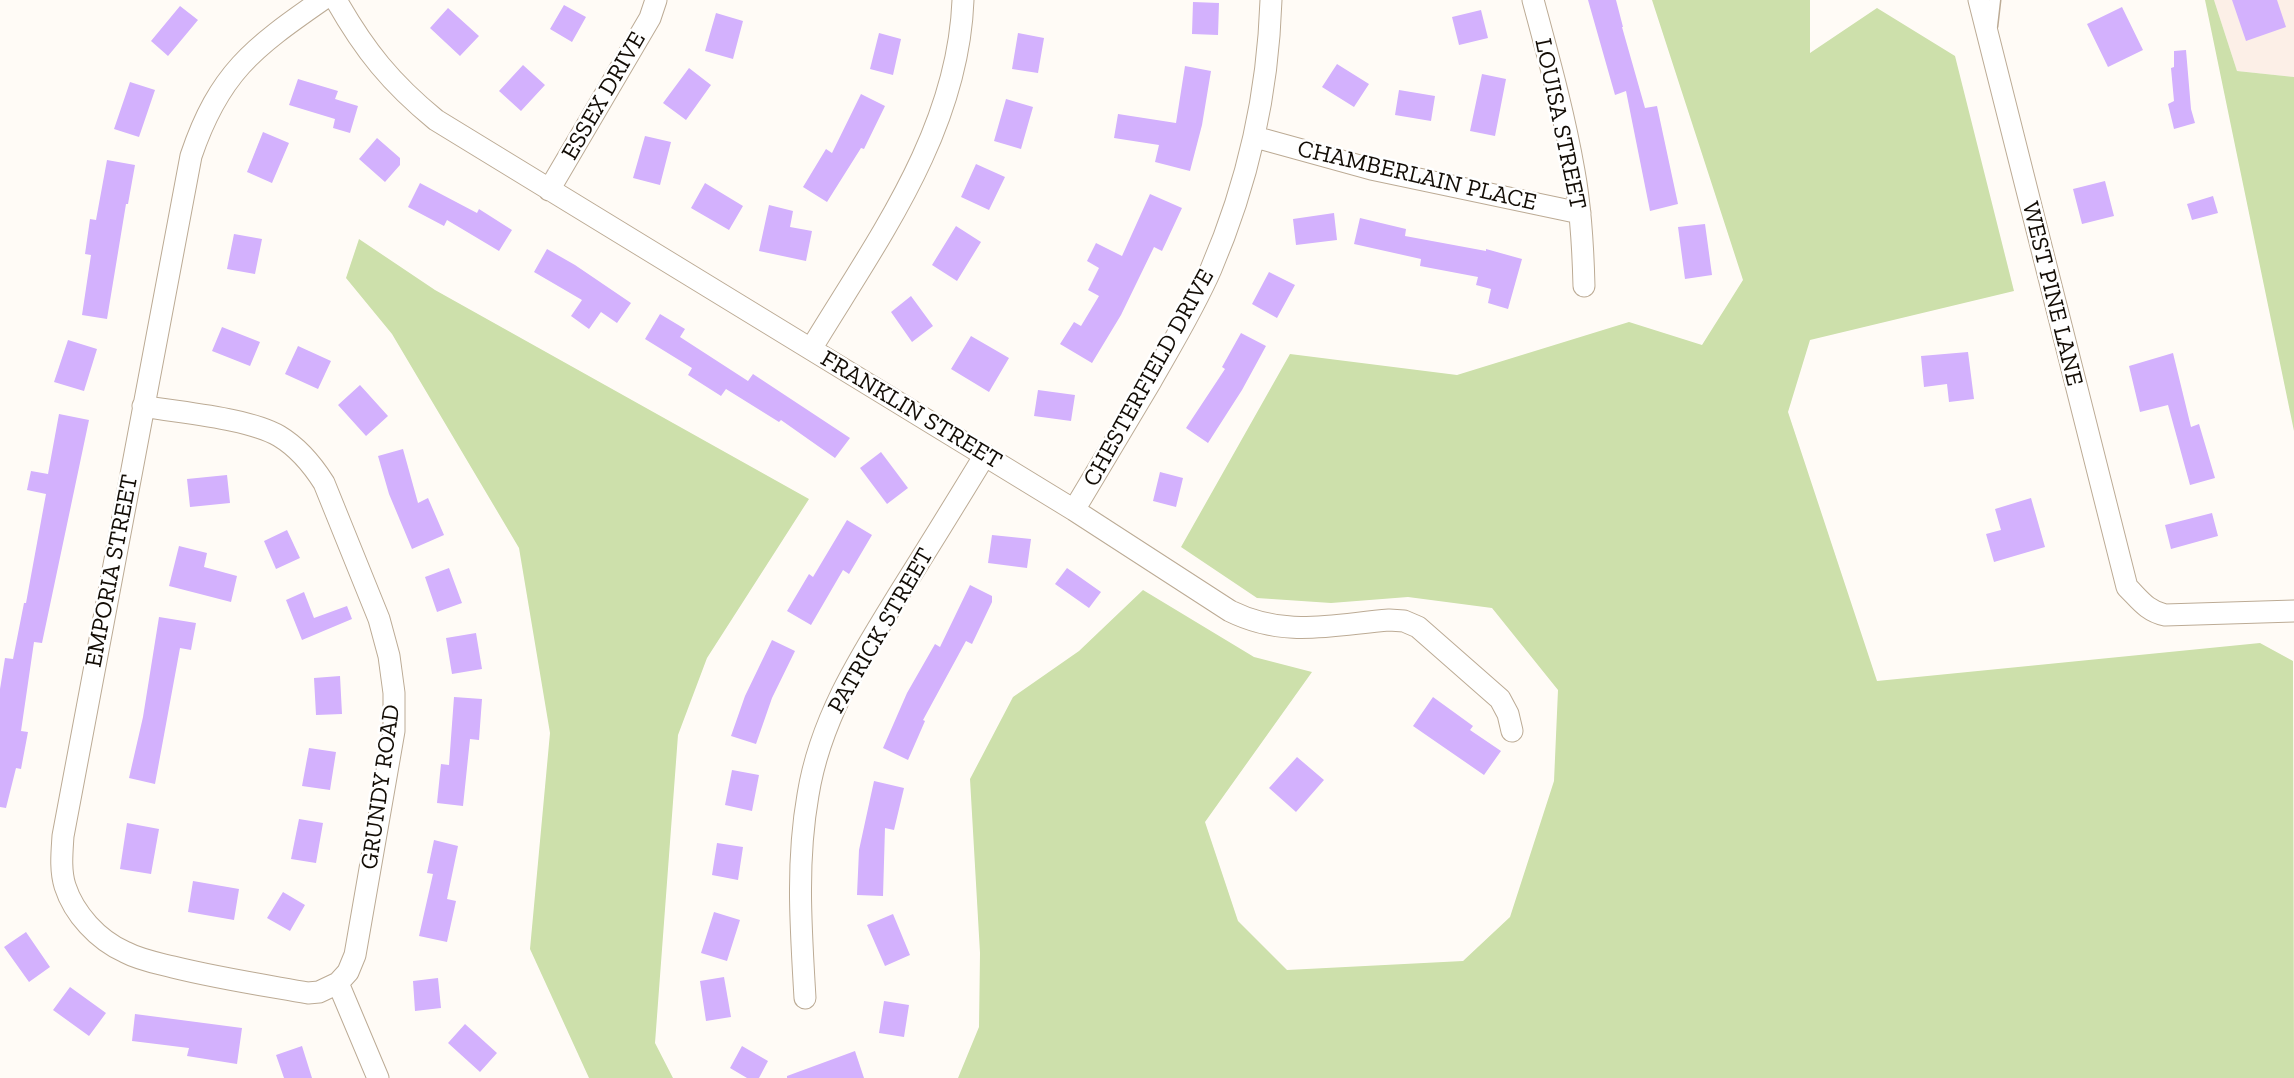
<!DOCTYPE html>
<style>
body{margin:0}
canvas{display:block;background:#fffbf6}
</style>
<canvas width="2294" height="1078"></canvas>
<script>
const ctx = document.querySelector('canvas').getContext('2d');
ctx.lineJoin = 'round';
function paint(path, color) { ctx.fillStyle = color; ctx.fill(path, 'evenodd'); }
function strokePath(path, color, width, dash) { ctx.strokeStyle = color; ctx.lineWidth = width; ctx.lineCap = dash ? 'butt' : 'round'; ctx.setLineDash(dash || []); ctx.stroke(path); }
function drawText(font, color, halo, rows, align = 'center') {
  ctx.font = font + ' "Zilla Slab",serif'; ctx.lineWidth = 5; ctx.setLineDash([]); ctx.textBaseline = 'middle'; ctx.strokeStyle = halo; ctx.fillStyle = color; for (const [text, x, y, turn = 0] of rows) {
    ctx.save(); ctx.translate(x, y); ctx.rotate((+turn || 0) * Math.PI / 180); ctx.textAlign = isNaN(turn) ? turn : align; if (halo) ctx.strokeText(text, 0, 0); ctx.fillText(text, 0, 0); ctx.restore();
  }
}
const industrial = new Path2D(`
 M2214 0H2294V77L2237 71Z`);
const green = new Path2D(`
 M1652 0H1810V53L1877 8 1955 56 2014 291 1810 340 1788 412 1877 681 2260 643 2293 661 2294 1078H958L979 1027 980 953 970 779 1013 697 1079 651 1143 590 1254 657 1312 672 1205 822 1238 921 1287 970 1463 961 1510 917 1554 781 1558 690 1492 608 1408 597 1331 603 1257 598 1181 547 1290 354 1457 375 1629 322 1702 345 1743 280Z
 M2205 0H2214L2237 71 2294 77V431Z
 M359 239 435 290 809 499 707 658 678 735 655 1043 673 1078H589L530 949 550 733 519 548 392 334 346 278Z`);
const building = new Path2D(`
 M1588 0H1616L1623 27H1622L1645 108 1657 106 1678 204 1650 211 1626 91 1615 95Z
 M2232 0H2277L2286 27 2246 41Z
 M1193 2 1219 3 1218 35 1192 34Z
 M564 5 586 17 572 42 550 29Z
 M180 6 198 20 168 56 151 41Z
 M2122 7 2143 50 2108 67 2087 24Z
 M448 8 479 36 460 56 430 28Z
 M1481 10 1488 38 1459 45 1452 17Z
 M716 13 743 21 733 59 705 51Z
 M879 33 901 39 893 75 870 69Z
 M1018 33 1044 38 1038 73 1012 69Z
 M2186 50 2191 109 2195 123 2174 129 2168 104 2174 101 2171 68 2174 67V51Z
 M1337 64 1369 84 1354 107 1322 87Z
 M523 65 545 85 521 111 499 91Z
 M1185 66 1211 71 1202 125 1190 171 1155 162 1159 145 1114 138 1118 114 1176 123Z
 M689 68 711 85 686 120 663 103Z
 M1482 74 1506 79 1495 136 1470 131Z
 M298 79 338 91 335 99 358 106 350 133 333 128 335 119 289 105Z
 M130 82 155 90 139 137 114 129Z
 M1399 90 1435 96 1431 121 1395 115Z
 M861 94 885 106 864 149 861 148 827 202 803 187 826 149 832 153Z
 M1006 99 1033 107 1021 149 994 141Z
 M263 132 289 143 272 183 247 172Z
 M645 136 671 142 660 185 633 178Z
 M377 138 400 158V165L385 182 359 159Z
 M107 160 135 165 128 204H126L107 319 82 315 91 255 85 254 90 219 96 220Z
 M976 164 1005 177 989 210 961 197Z
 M2105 181 2114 216 2082 224 2073 189Z
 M420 183 477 213 479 209 512 230 499 251 447 220 444 226 408 207Z
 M705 183 743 206 729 230 691 208Z
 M1150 194 1182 208 1162 251 1154 247 1121 315 1092 363 1060 344 1074 322 1081 326 1099 296 1088 290 1099 268 1087 261 1096 243 1122 256Z
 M2213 196 2218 213 2192 220 2187 204Z
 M769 205 793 211 790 227 812 231 806 261 759 251Z
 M1334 213 1337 240 1296 245 1293 219Z
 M1360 218 1406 229 1405 236 1486 251V249L1522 259 1508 309 1488 303 1491 289 1476 285 1478 277 1420 266 1421 259 1354 244Z
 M1705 224 1712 275 1685 279 1678 227Z
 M956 226 981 242 957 281 932 265Z
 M234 234 262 239 255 274 227 269Z
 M547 249 575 265 631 303 617 323 601 312 589 329 571 316 582 300 534 272Z
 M1269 272 1295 285 1277 318 1252 304Z
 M911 296 933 326 912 342 891 312Z
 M660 314 685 329 680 337 748 381 753 374 850 438 835 458 781 420 779 422 726 389 721 396 688 375 692 368 645 339Z
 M222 327 260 342 250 366 212 351Z
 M1241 333 1266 346 1242 390 1208 443 1186 428 1225 369 1222 367Z
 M971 336 1009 358 989 392 951 369Z
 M68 340 97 349 84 391 54 382Z
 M298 346 331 361 318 389 285 374Z
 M1968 352 1974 399 1949 402 1947 384 1924 387 1921 356Z
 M2173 353 2191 427 2199 424 2215 478 2190 485 2168 405 2140 412 2129 366Z
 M360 385 388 416 366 436 338 405Z
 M1038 390 1075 395 1071 421 1034 416Z
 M59 414 89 420 42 643 34 642 21 731 28 732 21 769 16 768 6 808 0 807V689L5 658 13 659 24 603H26L46 494 27 490 31 471 48 474Z
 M403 449 418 503 428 498 444 535 412 549 389 494 378 456Z
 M881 452 908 488 887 504 860 468Z
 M1160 472 1183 478 1176 507 1153 501Z
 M227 475 230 503 190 507 187 479Z
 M2031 498 2045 547 1994 562 1986 534 2001 530 1995 509Z
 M2212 513 2218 536 2171 549 2165 525Z
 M847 520 872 535 849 574 843 570 811 625 787 611 809 574 813 577Z
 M287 530 300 558 276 569 264 541Z
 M992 535 1031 539 1027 568 988 563Z
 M179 546 207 553 204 567 237 576 231 602 169 586Z
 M449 568 462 603 437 612 425 577Z
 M1067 568 1101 592 1089 608 1055 584Z
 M970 585 992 596V602L972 644 966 641 923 720 925 721 908 760 883 748 907 693 935 644 940 647Z
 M304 592 314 618 347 606 352 619 302 640 286 600Z
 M159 617 196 623 191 650 180 648 155 784 129 778 143 717Z
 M476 633 482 669 452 674 446 638Z
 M772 640 795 651 772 698 756 744 731 736 745 696Z
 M340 676 342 714 316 715 314 678Z
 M454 697 482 699 479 740 470 739 463 806 437 803 441 764 449 765Z
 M1433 697 1473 726 1470 730 1501 751 1484 775 1413 726Z
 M309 748 336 752 330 790 302 786Z
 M1297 757 1324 780 1296 812 1269 788Z
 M732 770 759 775 752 811 725 805Z
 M874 781 904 788 894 830 885 828 883 896 857 895 859 850Z
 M299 819 323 823 316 863 291 859Z
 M127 823 159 829 151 874 120 869Z
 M434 840 458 846 447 899 456 901 447 942 419 936 433 874 427 873Z
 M717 843 743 847 738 880 712 875Z
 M193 881 239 889 234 920 188 912Z
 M283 892 305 905 290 931 267 918Z
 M714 912 740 920 727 961 701 953Z
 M893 914 910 955 885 966 867 925Z
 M26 932 50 967 29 982 4 947Z
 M724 977 731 1017 706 1021 700 981Z
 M438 978 441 1008 415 1011 413 981Z
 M70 987 106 1013 89 1036 53 1010Z
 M884 1001 909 1005 904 1037 879 1033Z
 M135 1014 242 1028 237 1064 187 1056 189 1048 132 1041Z
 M465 1024 497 1053 480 1072 448 1043Z
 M302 1046 312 1078H284L276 1055Z
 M742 1046 768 1061 759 1078H747L730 1068Z
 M855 1051 864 1078H787V1076Z`);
const service = new Path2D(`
 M1992 26 1995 0`);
const minor = new Path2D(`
 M322 0C253 48 219 73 191 156L63 836C62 852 60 870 65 886 74 914 98 940 125 952 140 960 157 963 173 967 217 978 263 985 308 993L319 992 338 983
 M336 0C365 51 391 83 436 120L1074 510 1230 611C1285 638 1330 625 1389 620L1404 621 1418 627 1500 699 1508 714 1512 731
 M1533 0C1548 56 1564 113 1574 171 1581 209 1583 247 1584 286
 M1979 0 2127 587C2140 600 2147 611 2165 615L2294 611
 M1255 137 1371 169 1580 213
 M549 190 650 18 656 0
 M811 349C877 240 958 132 963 0
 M143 406C181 413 248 418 279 436 299 448 312 464 324 483L379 619 389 656 394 693V731L355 955 348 972 338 983 378 1078
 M1074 510C1100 467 1125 424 1151 381 1172 344 1194 308 1211 269 1248 183 1268 93 1271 0
 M805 998C801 930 796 863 808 795 820 720 860 657 899 594 928 548 957 501 985 455`);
const streetNames = [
 ["ESSEX DRIVE",604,96,-60],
 ["LOUISA STREET",1560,124,78],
 ["CHAMBERLAIN PLACE",1417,176,13],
 ["WEST PINE LANE",2052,294,76],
 ["CHESTERFIELD DRIVE",1149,378,-61],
 ["FRANKLIN STREET",911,410,31],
 ["EMPORIA STREET",112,571,-79],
 ["PATRICK STREET",881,631,-60],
 ["GRUNDY ROAD",381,787,-82]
];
paint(industrial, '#fcefe7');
paint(green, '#cde0ab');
paint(building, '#d3b1fd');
strokePath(service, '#bcab95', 13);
strokePath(minor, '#bcab95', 23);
strokePath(service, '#fff', 10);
strokePath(minor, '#fff', 21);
drawText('24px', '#130d06', '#fff', streetNames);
</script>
